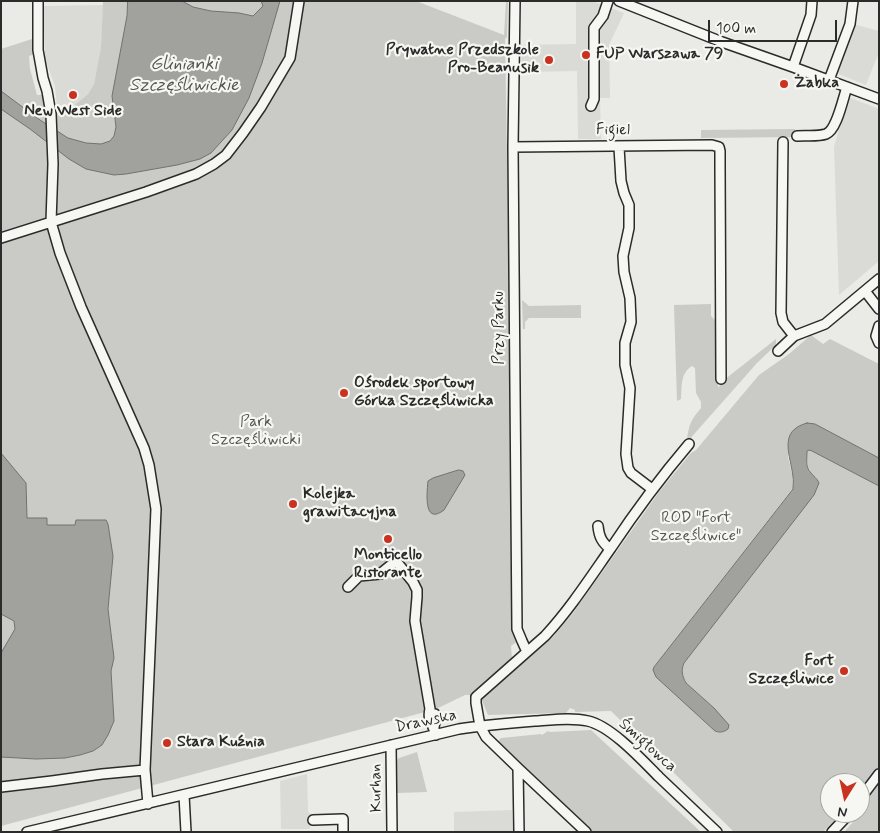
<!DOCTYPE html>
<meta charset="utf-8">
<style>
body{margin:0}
#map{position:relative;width:880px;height:833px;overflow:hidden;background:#eaeae6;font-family:Mynerve,sans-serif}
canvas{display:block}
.frame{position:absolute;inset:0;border:2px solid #2b2b2b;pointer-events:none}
.north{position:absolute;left:820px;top:773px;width:50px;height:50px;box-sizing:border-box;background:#f6f6f2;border:1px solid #a5a5a2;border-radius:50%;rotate:190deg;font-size:14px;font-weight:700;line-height:20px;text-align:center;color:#2b2b2b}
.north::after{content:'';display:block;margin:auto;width:18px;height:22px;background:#c8321e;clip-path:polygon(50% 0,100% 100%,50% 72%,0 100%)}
.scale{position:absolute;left:708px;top:20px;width:129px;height:22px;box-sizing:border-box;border:2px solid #2b2b2b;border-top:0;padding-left:6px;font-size:15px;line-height:18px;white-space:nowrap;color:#2b2b2b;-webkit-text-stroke:4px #f6f6f2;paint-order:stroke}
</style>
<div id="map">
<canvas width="880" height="833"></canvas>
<div class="frame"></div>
<div class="north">N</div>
<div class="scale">100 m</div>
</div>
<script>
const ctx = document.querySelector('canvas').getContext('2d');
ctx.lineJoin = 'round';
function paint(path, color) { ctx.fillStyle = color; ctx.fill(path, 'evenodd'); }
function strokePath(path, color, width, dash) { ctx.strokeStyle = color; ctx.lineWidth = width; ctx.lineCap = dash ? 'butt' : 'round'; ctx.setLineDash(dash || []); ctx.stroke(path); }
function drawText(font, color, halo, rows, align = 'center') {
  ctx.font = font + ' Mynerve,sans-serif'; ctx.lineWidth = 4.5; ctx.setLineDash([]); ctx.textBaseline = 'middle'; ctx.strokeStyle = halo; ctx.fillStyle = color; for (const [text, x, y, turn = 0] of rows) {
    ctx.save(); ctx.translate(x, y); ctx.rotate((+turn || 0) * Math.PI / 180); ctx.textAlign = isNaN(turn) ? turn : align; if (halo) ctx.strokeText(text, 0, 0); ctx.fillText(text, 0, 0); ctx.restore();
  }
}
const built = new Path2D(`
 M576 1H592L624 13 609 45 610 98H600L601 139H578L577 71 521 72 522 45 576 44Z
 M103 5 101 47 94 84 88 94 70 109H60L57 107 55 86 45 59 43 6Z
 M853 24 879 31V52L866 85 834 72Z
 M848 97 879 109V261L839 295 834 147Z
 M307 774 308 812 310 813V829H281L280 781Z
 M512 810 513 832H454V812Z`);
const green = new Path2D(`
 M103 1H416L504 35 506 1H508L507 37 505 39 507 159H509L510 227 508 229V247L510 249V258L508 260V265L510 267V278L508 280 509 286 510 287 509 315 511 316 518 641 511 646 512 658 475 690 471 695H465L436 709 1 826V49L32 39 34 40 35 54 29 56 30 69 37 95H43L45 103 57 107 60 109H70L88 94 94 84 101 47Z
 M795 129 796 137 701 138V130Z
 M522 300 529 306 581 305V318H529L525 322V329H523Z
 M711 304V316L717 322 718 388 724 380 776 339V345L757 363 688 441 687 440C689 424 691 420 701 408V402L696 393 695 368 692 366C680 373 682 387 681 399L677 401 674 305Z
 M811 335 823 344 830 339 879 364V458L815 424 800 425 792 432 788 440V457L793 478V488L654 667 715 731 719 732 725 731 714 708 686 683C682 676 681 670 684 663L817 479C806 469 807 466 807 451L809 450 812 451 879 486V770L860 795V783H830V813H841L823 832H734L611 711 575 712V710L570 708 566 713 488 715 481 698 554 636 573 613 593 585 659 492 691 453 696 450 759 375 789 354Z
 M591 730 701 832H590L497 742 501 738 541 734 542 735 548 731 550 732Z
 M417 752 427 792 397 793V760L399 758Z
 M879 781V832H844L854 821 852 817 855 813H860V806Z`);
const water = new Path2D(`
 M128 1H182L193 7 211 11 239 13 253 16 263 6 261 1H280L262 63 249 98 232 130 211 153 200 159 177 165 126 174 114 175 86 169 69 159 30 129 1 109V91L40 120 68 138 86 143 101 144 110 141 114 136 116 127 112 96 127 16Z
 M807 423 815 424 879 458V486L812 451 809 450 807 451C807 459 805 467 811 473 814 477 817 478 819 483L814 495 684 663C681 670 682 676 686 683L714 708 729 725 728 729C724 732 720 733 715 731L656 677 653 670 654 667 793 489C793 485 794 480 793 477 791 456 777 431 807 423Z
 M1 453 26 483 27 518H47V525H75L76 520H106L108 524 113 556 108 609 114 658 111 671 114 721 108 735 102 745 93 751 80 755 65 758 36 759 1 757V653L15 629 14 621 1 614Z
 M459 470 463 471 465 475 444 510C423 526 427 492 428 481L433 478Z`);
const minor = new Path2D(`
 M38 1V50L43 78 47 91 51 114 53 164 51 222 60 253 81 307 144 448 149 465 156 509 145 770 148 804
 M515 1 513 147 517 629 522 641 527 652
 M619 1 722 42 793 67 879 99
 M793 67 811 15 812 1
 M829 80 850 24 853 1
 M591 106 594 99V28L603 16 608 1
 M797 136C806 135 817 137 826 134 837 130 843 98 847 87
 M783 142 781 313 783 322 794 336
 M513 147 712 145 719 147 720 151V167L721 379
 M619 147 621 181 624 193 629 205V228L623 256 624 272 630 298 631 322 625 343V365L630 388 626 454 628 468 631 473 652 489
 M1 238 146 192 196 174 214 164 226 155 243 133 261 107 290 58 299 1
 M865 291 879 309
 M879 326 876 336 879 343
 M778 351 794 336 825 324 879 279
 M598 526C599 537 602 542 610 549
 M348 587 359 576 380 574 396 561 413 582 417 590V597L415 621 430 709C427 720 433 724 436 735
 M434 727 436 718 435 714
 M391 745 392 832
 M518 768 519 832
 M1 787 52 781 102 774 145 770
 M184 795 186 832
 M860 799 879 774
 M313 820 343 819V832
 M27 832 459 729C484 725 509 723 535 721 552 720 571 717 588 721 611 726 642 760 659 777 678 795 697 813 717 832
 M586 832 518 768 486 737 480 726 476 703V697L545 636C570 609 590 578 611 548 635 512 661 477 689 444
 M832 832 850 813`);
const markers = [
 [586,55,5,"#c8321e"],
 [549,60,5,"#c8321e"],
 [784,84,5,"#c8321e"],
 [73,95,5,"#c8321e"],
 [344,393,5,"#c8321e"],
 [293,504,5,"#c8321e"],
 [388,539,5,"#c8321e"],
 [844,671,5,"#c8321e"],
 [167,743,5,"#c8321e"]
];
const poiNames = [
 ["Prywatne Przedszkole",539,51,"right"],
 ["Pro-Beanusik",539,69,"right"],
 ["FUP Warszawa 79",596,55],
 ["Żabka",794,84],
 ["New West Side",73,112,"center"],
 ["Ośrodek sportowy",354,384],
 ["Górka Szczęśliwicka",354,402],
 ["Kolejka",303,495],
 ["grawitacyjna",303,513],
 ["Monticello",388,556,"center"],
 ["Ristorante",388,574,"center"],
 ["Fort",834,662,"right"],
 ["Szczęśliwice",834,680,"right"],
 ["Stara Kuźnia",177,743]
];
const streetNames = [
 ["Figiel",613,131],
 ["Przy Parku",500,328,-90],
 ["Drawska",426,722,-12],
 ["Śmigłowca",647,746,42],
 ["Kurhan",377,788,-91]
];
const parkNames = [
 ["Park",256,423],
 ["Szczęśliwicki",256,441],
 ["ROD \"Fort",696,519],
 ["Szczęśliwice\"",696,537]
];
const waterNames = [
 ["Glinianki",184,65],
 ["Szczęśliwickie",184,86]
];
paint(built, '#dadad6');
paint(green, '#cacac7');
paint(water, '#a1a19e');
strokePath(water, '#727270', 1);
strokePath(minor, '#2b2b2b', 12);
strokePath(minor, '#f6f6f2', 9);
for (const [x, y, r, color] of markers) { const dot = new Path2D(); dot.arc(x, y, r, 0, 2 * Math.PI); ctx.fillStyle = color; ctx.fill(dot); strokePath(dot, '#f6f6f2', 2); }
drawText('bold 16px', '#2b2b2b', '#f6f6f2', poiNames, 'left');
drawText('16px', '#2b2b2b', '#f6f6f2', streetNames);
drawText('16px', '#535352', '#f6f6f2', parkNames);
drawText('italic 18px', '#545453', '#f6f6f2', waterNames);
</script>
